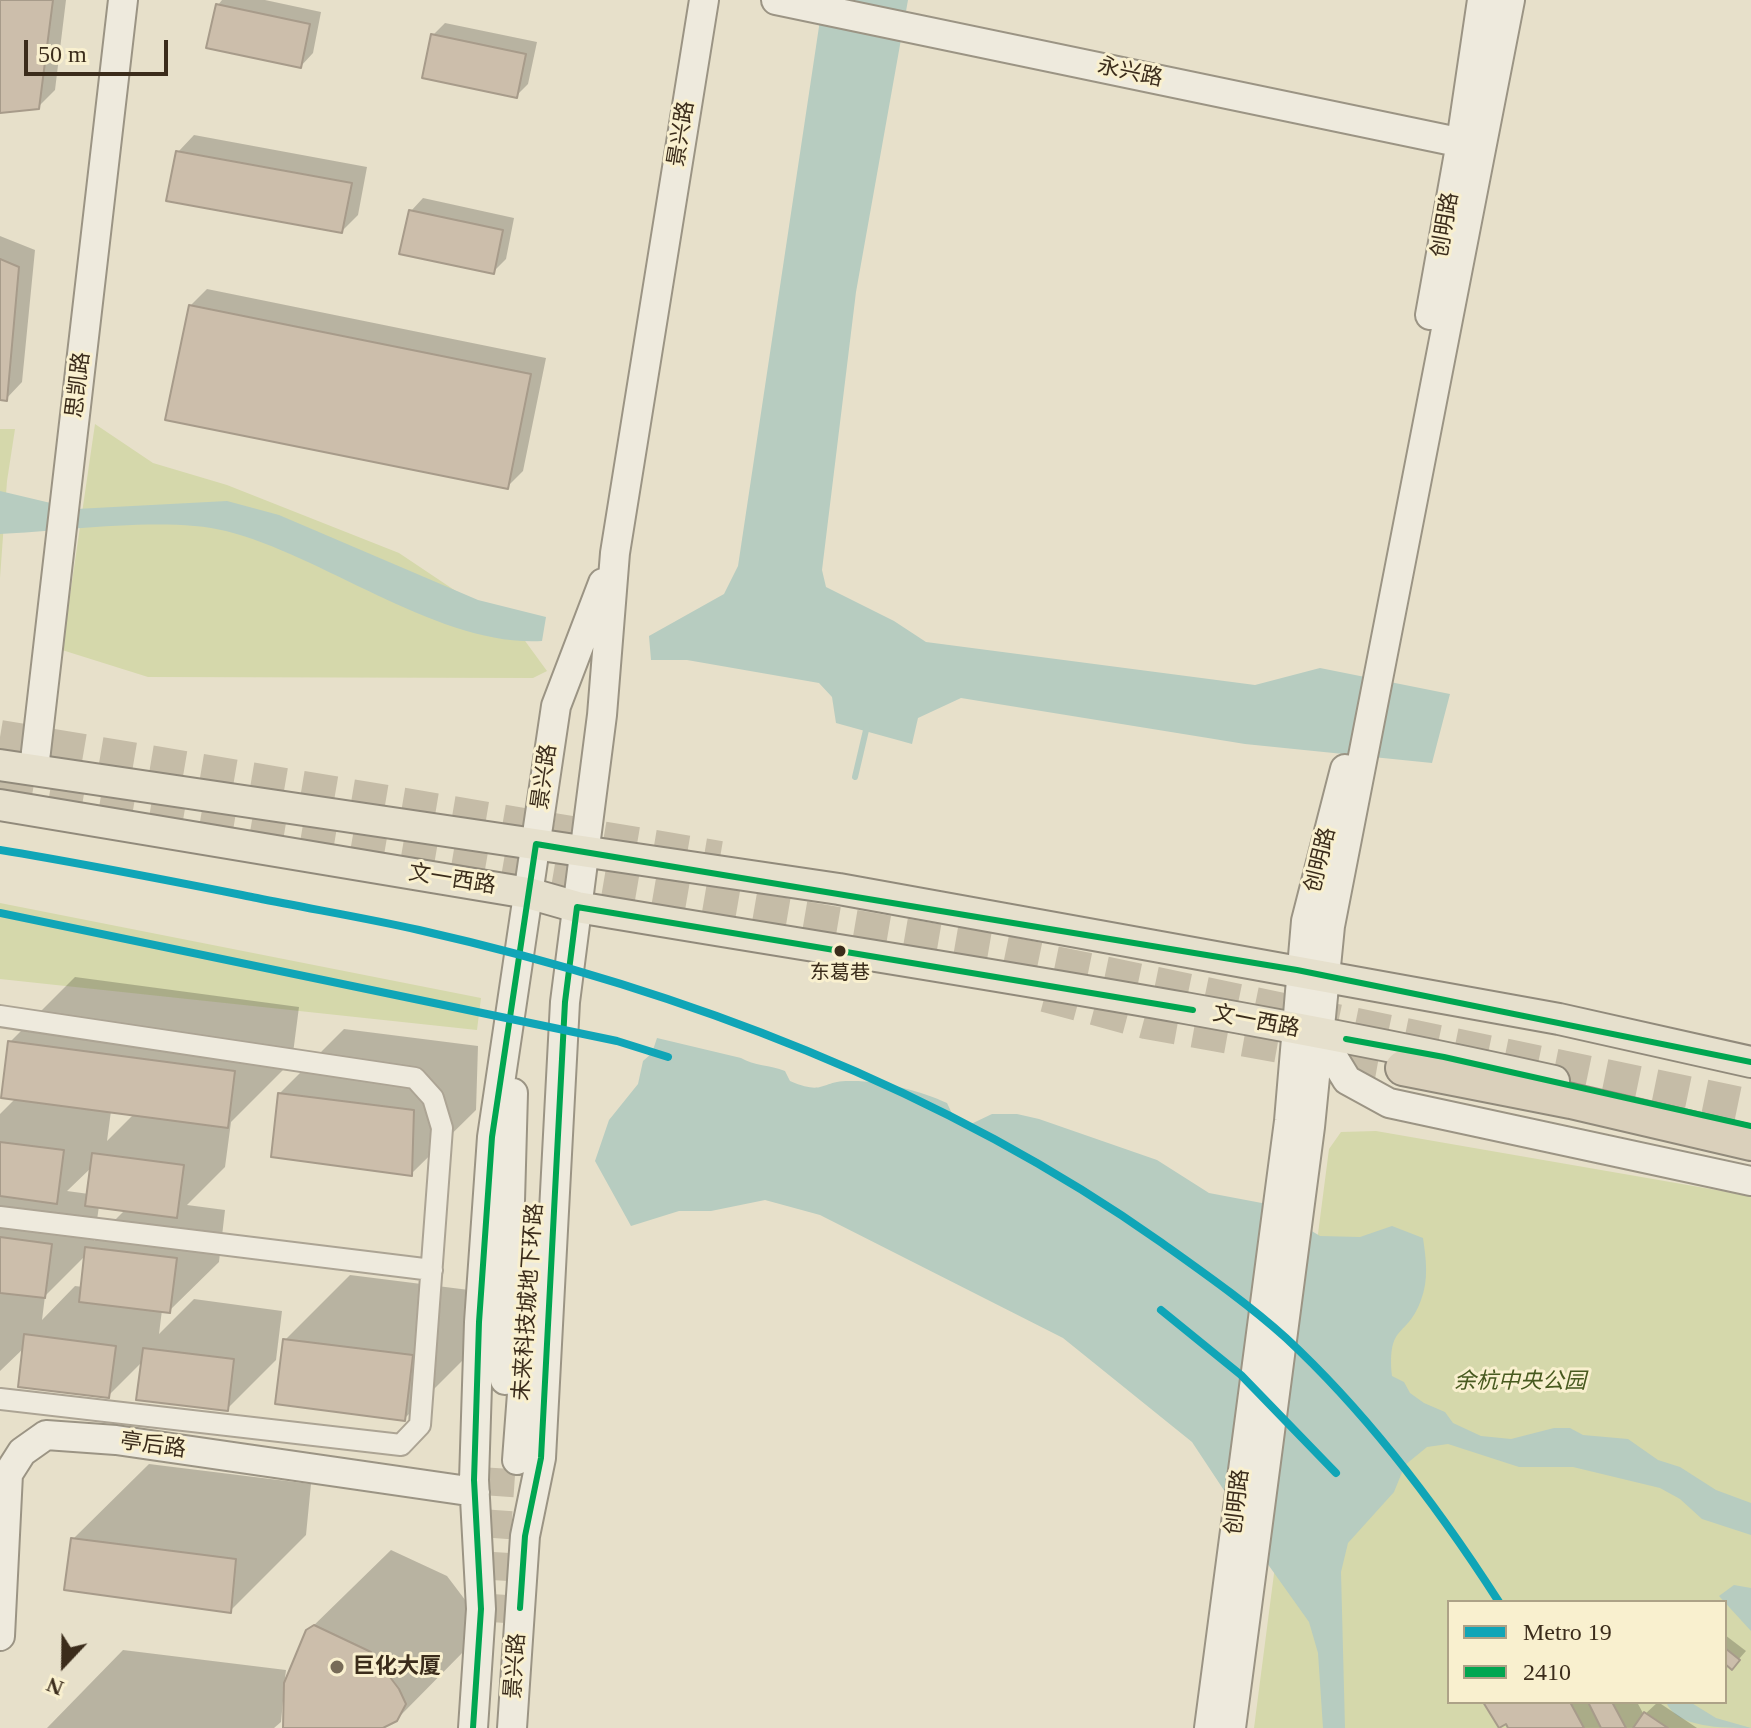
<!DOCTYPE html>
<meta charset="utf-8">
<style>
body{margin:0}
#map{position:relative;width:1751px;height:1728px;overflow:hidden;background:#e7e0ca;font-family:"Times New Roman",serif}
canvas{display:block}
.legend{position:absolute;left:1447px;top:1600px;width:280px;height:104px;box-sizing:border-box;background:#f9f0cf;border:2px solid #ada287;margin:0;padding:10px 14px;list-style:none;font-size:24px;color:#3b2c1b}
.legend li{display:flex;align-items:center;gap:16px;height:40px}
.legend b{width:40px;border:2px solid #ada287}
.north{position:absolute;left:24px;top:1624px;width:80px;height:80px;-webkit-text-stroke:6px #f9f0cf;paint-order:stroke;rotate:202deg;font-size:22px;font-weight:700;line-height:32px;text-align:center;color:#3b2c1b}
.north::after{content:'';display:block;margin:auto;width:28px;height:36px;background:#3b2c1b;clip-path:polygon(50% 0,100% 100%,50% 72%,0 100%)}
.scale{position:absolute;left:24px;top:40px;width:144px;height:36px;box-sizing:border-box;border:4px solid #3b2c1b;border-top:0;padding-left:10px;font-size:24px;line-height:28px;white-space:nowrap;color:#3b2c1b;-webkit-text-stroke:6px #f9f0cf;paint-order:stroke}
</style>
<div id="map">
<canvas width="1751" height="1728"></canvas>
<ul class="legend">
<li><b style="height:10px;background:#10a5b7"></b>Metro 19</li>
<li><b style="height:10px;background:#00a651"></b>2410</li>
</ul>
<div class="north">N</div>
<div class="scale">50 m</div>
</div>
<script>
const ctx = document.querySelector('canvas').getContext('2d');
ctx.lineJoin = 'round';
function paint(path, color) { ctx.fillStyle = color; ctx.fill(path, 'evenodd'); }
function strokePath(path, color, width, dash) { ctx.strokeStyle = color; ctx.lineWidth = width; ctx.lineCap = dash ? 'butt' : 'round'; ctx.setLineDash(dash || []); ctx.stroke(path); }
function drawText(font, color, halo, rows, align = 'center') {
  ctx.font = font + ' "Times New Roman","Noto Sans SC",serif'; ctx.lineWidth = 6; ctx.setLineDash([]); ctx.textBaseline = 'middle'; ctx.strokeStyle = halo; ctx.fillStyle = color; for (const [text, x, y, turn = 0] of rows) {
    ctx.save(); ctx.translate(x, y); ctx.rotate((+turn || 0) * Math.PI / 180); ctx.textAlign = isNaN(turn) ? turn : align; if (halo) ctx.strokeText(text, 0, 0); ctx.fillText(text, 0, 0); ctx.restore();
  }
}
const green = new Path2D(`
 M95 424 153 463 227 485 399 553 520 634 547 671 533 678 148 677 62 650Z
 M0 429H15L7 481 0 578Z
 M0 903 481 998 477 1030 0 979Z
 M1376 1131 1751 1196V1728H1254L1329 1149 1341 1132ZM1449 1602H1725V1702H1449Z`);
const water = new Path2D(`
 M823 0H908L856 292 822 570 826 587 894 621 926 642 1255 685 1320 668 1450 694 1432 763 1245 744 961 698 918 718 912 744 836 723 832 697 819 683 687 660H651L649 636 724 594 738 566Z
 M0 491 76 509 227 501 279 515 478 600 546 617 542 641C439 647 325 556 226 531 168 516 62 531 0 534Z
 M657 1038 741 1058C754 1066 770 1065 785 1071L790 1081C825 1096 820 1081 849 1081 878 1080 922 1091 947 1103L956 1122 971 1124 992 1114H1017L1039 1119 1157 1160 1209 1193 1267 1204 1320 1236 1360 1237 1392 1226 1423 1238C1426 1259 1429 1279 1421 1300 1407 1339 1387 1322 1392 1376L1404 1382 1410 1393 1424 1403 1445 1412 1453 1423 1481 1436 1511 1439 1554 1428H1570L1583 1435 1628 1439 1658 1460 1680 1467 1716 1490 1751 1503V1535L1702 1519 1680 1499 1660 1488 1573 1467H1519L1448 1444 1427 1447 1405 1465 1394 1492 1348 1543 1341 1572 1345 1728H1323L1318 1653 1309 1622 1267 1563 1245 1522 1192 1442 1063 1338 820 1215 765 1200 711 1211H679L631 1226 595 1161 609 1120 638 1084 643 1061 652 1053Z
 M1734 1585 1751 1588V1631L1719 1596Z
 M1666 1702H1690L1716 1718 1751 1728C1723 1728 1676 1728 1666 1702Z`);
const shadow = new Path2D(`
 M0 0H66L55 90 38 107 0 111Z
 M222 0H265L321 12 313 53 301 66 218 5Z
 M445 23 537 42 528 84 516 96 433 35Z
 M194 135 367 167 358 215 342 231 178 152Z
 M423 198 514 218 506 259 494 271 411 211Z
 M0 236 35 250 22 382 6 399 0 398Z
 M207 289 546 358 523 471 507 487 190 306Z
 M75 977 299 1007 292 1061 231 1122 225 1167 187 1205 225 1210 219 1262 169 1311 162 1310 159 1334 194 1299 282 1311 276 1360 227 1409 143 1361 108 1396 25 1347 0 1371V1114L16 1098 10 1042ZM111 1111 134 1114 107 1141ZM93 1166 89 1194 67 1191ZM99 1206 126 1209 94 1241ZM87 1254 83 1287 75 1286 42 1320 45 1296Z
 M344 1029 478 1046 476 1110 411 1174 280 1093Z
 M350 1275 477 1291 469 1354 404 1419 285 1340Z
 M149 1464 311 1484 306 1535 230 1611 73 1539Z
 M391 1550 447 1576 475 1613 472 1643 396 1720 379 1728H285L286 1701H283L281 1722 274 1728H47L123 1650 286 1670 284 1686 308 1631Z
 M1725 1635 1746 1651 1732 1667 1725 1662Z
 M1485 1702H1637L1644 1715 1658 1702 1697 1728H1510Z`);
const stream = new Path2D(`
 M855 777 867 726`);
const building = new Path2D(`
 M0 0H53L39 109 0 113Z
 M216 4 310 24 301 68 206 48Z
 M431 34 526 54 517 98 422 78Z
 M176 151 352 183 342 233 166 201Z
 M409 210 503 230 494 274 399 254Z
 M0 259 19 267 7 401 0 400Z
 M189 305 531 374 508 489 165 420Z
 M8 1041 235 1071 228 1128 1 1098Z
 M278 1093 414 1110 412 1176 271 1157Z
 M0 1142 64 1150 57 1204 0 1196Z
 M92 1153 184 1165 177 1218 85 1206Z
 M0 1237 52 1244 45 1298 0 1293Z
 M85 1247 177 1258 170 1313 79 1302Z
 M24 1334 116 1346 109 1398 18 1387Z
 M283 1339 413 1355 405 1421 275 1404Z
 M143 1348 234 1359 228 1411 136 1400Z
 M71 1538 236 1559 231 1613 64 1590Z
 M314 1625 371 1652 399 1689 406 1704 397 1721 383 1728H283L284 1683 306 1630Z
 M1725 1648 1740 1660 1732 1670 1725 1664Z
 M1483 1702H1570L1584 1728H1508L1506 1724 1499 1728Z
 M1588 1702H1612L1626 1728H1601Z
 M1644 1712 1668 1728H1633Z`);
const secondaryTunnel = new Path2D(`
 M491 1622 502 1460`);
const highwayTunnel = new Path2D(`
 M0 737 720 858
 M0 781 996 951 1751 1106
 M1045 995 1146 1022 1403 1068`);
const street = new Path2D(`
 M0 1016 415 1078 433 1098 442 1128 420 1425 401 1445 0 1399
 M0 1217 432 1270`);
const secondary = new Path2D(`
 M776 0 1477 146
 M1430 315 1461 142 1482 0
 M34 769 123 0
 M1319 1034 1347 1080 1389 1103 1751 1181
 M505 1380 513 1093
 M517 1460 534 1234
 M0 1636 8 1474 22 1452 46 1435 116 1440 475 1492
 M473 1728 481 1609 474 1480 479 1322 492 1137 556 706 603 583
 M512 1728 525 1536 541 1458 565 1002 602 715 615 553 704 0
 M1209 1728 1289 1121 1306 921 1345 769
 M1231 1728 1310 1127 1330 926 1510 0`);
const primary = new Path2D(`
 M0 765 839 889 1559 1019 1751 1062
 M0 805 528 893 577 907C903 962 1232 1009 1554 1081`);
const highway = new Path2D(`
 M1403 1068 1571 1101 1751 1143`);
const bus1 = new Path2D(`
 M1346 1039 1444 1057 1751 1126
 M520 1608 525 1536 541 1458 565 1002 577 907 1193 1010
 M473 1728 481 1609 474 1480 479 1322 492 1137 536 844 1297 970 1751 1062`);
const metro1 = new Path2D(`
 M0 850C86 864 171 881 257 898 311 909 366 918 419 930 680 989 943 1088 1162 1243 1204 1273 1247 1303 1286 1338 1369 1415 1438 1507 1499 1602
 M0 913 617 1041 668 1057
 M1161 1310 1241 1375 1336 1473`);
const markers = [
 [840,951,7,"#3b2c1b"],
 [337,1667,8,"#776b58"]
];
const busNames = [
 ["东葛巷",840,974]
];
const streetNames = [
 ["永兴路",1130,73,12],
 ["景兴路",682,134,-81],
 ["创明路",1446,225,-80],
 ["思凯路",79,385,-83],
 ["景兴路",545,777,-82],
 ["创明路",1321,860,-76],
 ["文一西路",452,880,9],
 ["文一西路",1256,1022,11],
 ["未来科技城地下环路",529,1302,-86],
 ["亭后路",153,1446,8],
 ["创明路",1238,1502,-83],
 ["景兴路",516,1666,-86]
];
const parkNames = [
 ["余杭中央公园",1520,1382]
];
const poiNames = [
 ["巨化大厦",353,1667]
];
paint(green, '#d5d8ab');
paint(water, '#b7ccc0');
paint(shadow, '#0003');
strokePath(stream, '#b7ccc0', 6);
paint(building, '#ccbeab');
strokePath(building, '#a79b8a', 2);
strokePath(secondaryTunnel, '#c5bca7', 28, [28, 14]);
strokePath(highwayTunnel, '#c5bca7', 34, [34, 17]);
strokePath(street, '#aca494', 24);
strokePath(secondary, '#9b9484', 32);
strokePath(primary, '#918a7b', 34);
strokePath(highway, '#918a7b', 38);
strokePath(street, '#eeeadd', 20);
strokePath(secondary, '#eeeadd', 28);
strokePath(primary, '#e6e0cd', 30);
strokePath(highway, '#dad0bb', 34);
strokePath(bus1, '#00a651', 6);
strokePath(metro1, '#10a5b7', 8);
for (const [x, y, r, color] of markers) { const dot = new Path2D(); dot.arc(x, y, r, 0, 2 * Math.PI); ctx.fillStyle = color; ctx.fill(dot); strokePath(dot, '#f9f0cf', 3); }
drawText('20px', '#3b2c1b', '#f9f0cf', busNames);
drawText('22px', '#3b2c1b', '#f9f0cf', streetNames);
drawText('italic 22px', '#485a1f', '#f9f0cf', parkNames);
drawText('bold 22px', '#3b2c1b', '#f9f0cf', poiNames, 'left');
</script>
